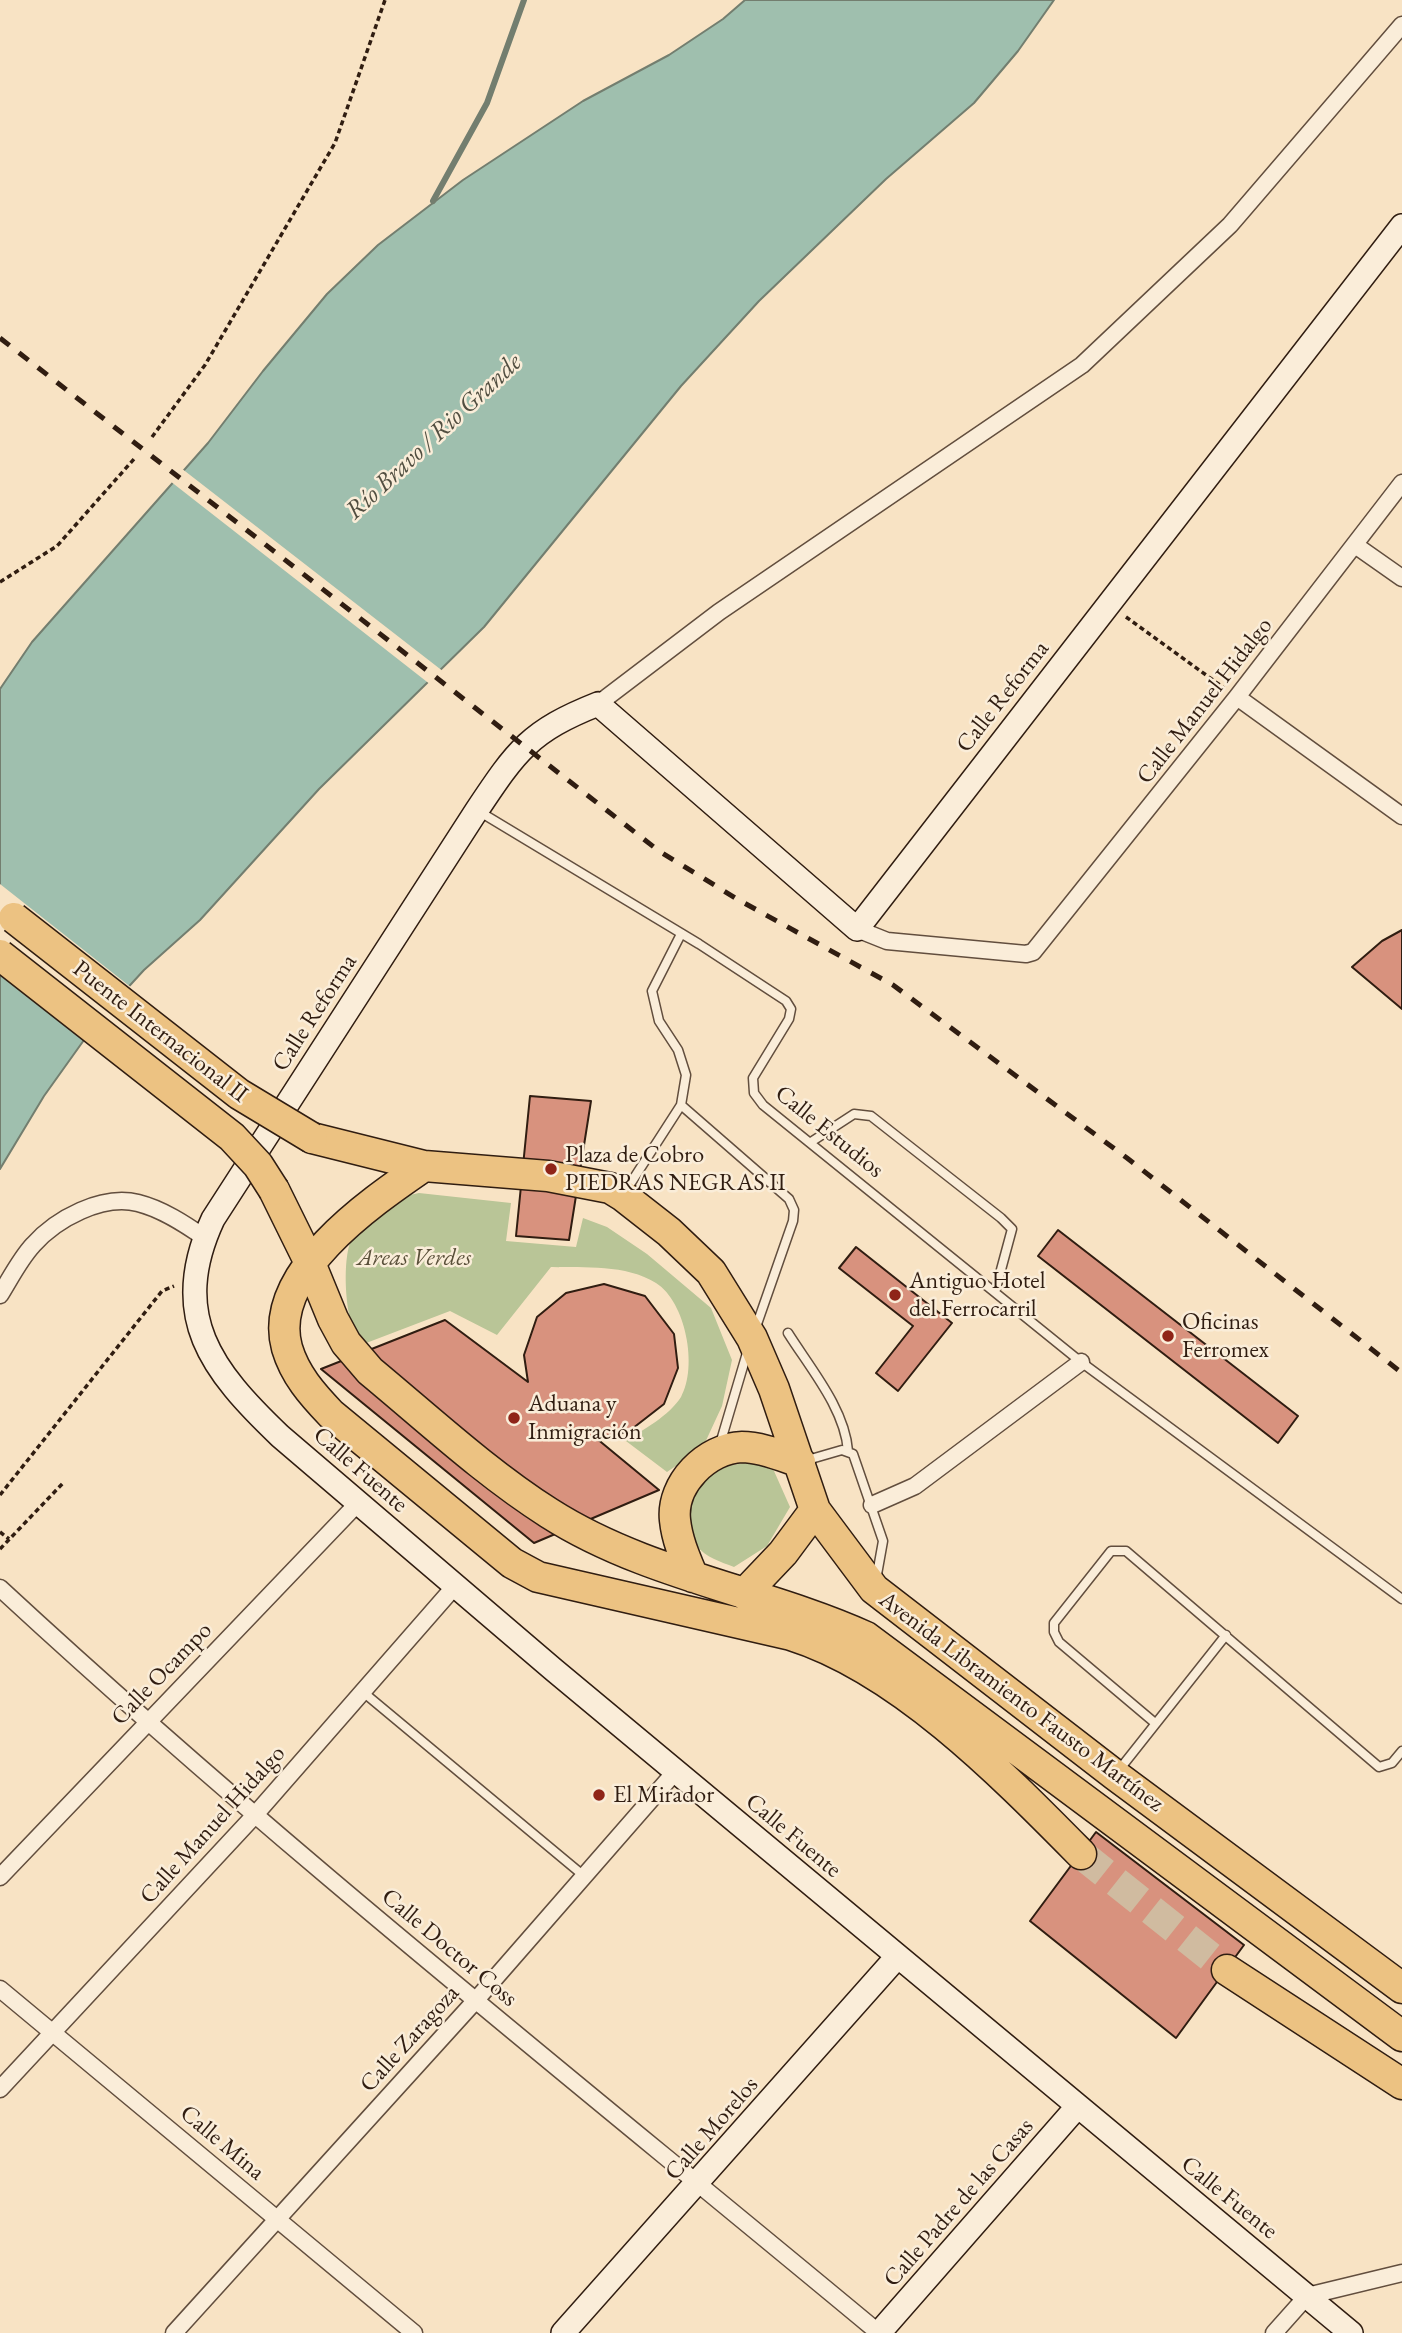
<!DOCTYPE html>
<meta charset="utf-8">
<style>
body{margin:0}
canvas{display:block;background:#f8e3c4}
</style>
<canvas width="1402" height="2333"></canvas>
<script>
const ctx = document.querySelector('canvas').getContext('2d');
ctx.lineJoin = 'round';
function paint(path, color) { ctx.fillStyle = color; ctx.fill(path, 'evenodd'); }
function strokePath(path, color, width, dash) { ctx.strokeStyle = color; ctx.lineWidth = width; ctx.lineCap = dash ? 'butt' : 'round'; ctx.setLineDash(dash || []); ctx.stroke(path); }
function drawText(font, color, halo, rows, align = 'center') {
  ctx.font = font + ' "EB Garamond",serif'; ctx.lineWidth = 5; ctx.setLineDash([]); ctx.textBaseline = 'middle'; ctx.strokeStyle = halo; ctx.fillStyle = color; for (const [text, x, y, turn = 0] of rows) {
    ctx.save(); ctx.translate(x, y); ctx.rotate((+turn || 0) * Math.PI / 180); ctx.textAlign = isNaN(turn) ? turn : align; if (halo) ctx.strokeText(text, 0, 0); ctx.fillText(text, 0, 0); ctx.restore();
  }
}
const green = new Path2D(`
 M419 1193 511 1203 506 1241 576 1247 583 1218 607 1227 647 1254 711 1308 732 1360 722 1406 703 1447 667 1472 626 1441C644 1429 669 1416 681 1397 698 1367 686 1302 656 1283 626 1264 584 1268 551 1267L497 1335 450 1311 361 1345C345 1328 341 1259 352 1238 359 1226 369 1214 378 1202Z
 M764 1461 774 1471 790 1507 767 1546 734 1567C721 1562 705 1557 697 1546 679 1523 691 1490 712 1474 726 1463 748 1463 764 1461Z`);
const water = new Path2D(`
 M745 0H1054L1018 51 974 103 886 179 759 301 681 386 484 627 319 789 200 920 144 970 99 1019 44 1096 0 1169V689L32 642 208 443 263 371 327 294 378 245 463 180 583 101 669 55 723 19Z`);
const pier = new Path2D(`
 M181 468 444 672 431 685 170 481Z
 M0 884 132 988 101 1022 0 971Z`);
const stream = new Path2D(`
 M433 201 487 103 524 0`);
const building = new Path2D(`
 M1402 930V1009L1352 967 1382 941Z
 M530 1096 591 1101 569 1240 516 1236Z
 M1058 1230 1298 1416 1278 1443 1038 1256Z
 M856 1247 952 1323 898 1391 876 1373 913 1326 839 1268Z
 M604 1284 645 1296 674 1334 678 1368 664 1404 628 1432 596 1438 659 1490 534 1543 321 1369 445 1320 528 1382 524 1355 537 1317 566 1293Z
 M1096 1832 1244 1945 1176 2038 1030 1921Z`);
const highwayTunnel = new Path2D(`
 M1081 1854 1227 1970`);
const path = new Path2D(`
 M152 437 205 365 335 143 385 0
 M0 582 57 546 134 459
 M1126 617 1224 688
 M0 1495 162 1291 174 1286
 M0 1532 9 1539
 M0 1549 64 1482`);
const lane = new Path2D(`
 M480 812 699 944 786 1001 791 1009 789 1019 753 1078 754 1093 763 1105 1081 1362 1402 1599
 M681 934 652 991 659 1021 678 1050 686 1075 681 1105
 M811 1142 854 1114 871 1116 1001 1218 1012 1229 995 1292
 M625 1192 681 1105 789 1199 794 1210 793 1221 756 1327
 M788 1333C810 1368 845 1409 848 1451
 M720 1444 747 1353
 M804 1461 842 1450 853 1454 883 1541 876 1580
 M363 1692 584 1876
 M1155 1723 1059 1642 1054 1632V1623L1111 1551H1126L1379 1767 1392 1763 1402 1751
 M1119 1770 1226 1635`);
const street = new Path2D(`
 M1355 545 1402 578
 M1237 697 1402 816
 M598 704 719 612 1082 365 1230 225 1402 25
 M857 929 887 941 1026 954 1033 952 1237 697 1402 483
 M0 1295C10 1279 20 1259 33 1245 56 1219 102 1194 138 1203 162 1209 185 1224 205 1238
 M872 1505 915 1486 1081 1362
 M0 1588C282 1849 583 2087 879 2333
 M0 1877 358 1503
 M0 1989 414 2333
 M0 2089 254 1816 455 1586
 M174 2333 476 2000 675 1772
 M1274 2333 1307 2296 1402 2273`);
const secondary = new Path2D(`
 M563 2333 897 1957
 M879 2333 1077 2107
 M1351 2333 554 1670 280 1436C212 1371 168 1316 213 1219L477 810C517 750 530 731 598 704L857 929 1402 226`);
const highway = new Path2D(`
 M312 1138 424 1166 548 1176 610 1188 623 1196 669 1232 711 1272 752 1338 774 1389 815 1510 874 1589 1115 1775 1402 1988
 M424 1166C373 1201 266 1273 287 1348 295 1375 312 1394 331 1414L512 1563 538 1577 791 1635C899 1669 1001 1773 1081 1854
 M274 1190 310 1263 333 1319 346 1343 370 1371C428 1419 486 1473 549 1513 646 1575 764 1591 866 1637L1402 2036
 M693 1577C685 1558 677 1540 675 1520 671 1484 707 1448 742 1447 761 1447 782 1456 800 1462
 M744 1594 783 1553 815 1510
 M1227 1970 1402 2084`);
const rail = new Path2D(`
 M0 338 659 851 737 899 893 985 1127 1158 1402 1373`);
const highwayBridge = new Path2D(`
 M14 918 239 1094 312 1138
 M0 955 232 1137 258 1165 274 1190`);
const markers = [
 [551,1169,7,"#8f2418"],
 [895,1295,7,"#8f2418"],
 [1168,1336,7,"#8f2418"],
 [514,1418,7,"#8f2418"],
 [599,1795,7,"#8f2418"]
];
const streetNames = [
 ["Calle Reforma",1003,697,-52],
 ["Calle Manuel Hidalgo",1205,701,-52],
 ["Calle Reforma",315,1013,-57],
 ["Puente Internacional II",160,1032,38],
 ["Calle Estudios",829,1132,39],
 ["Calle Fuente",360,1470,41],
 ["Calle Ocampo",162,1674,-46],
 ["Avenida Libramiento Fausto Martínez",1021,1702,37],
 ["Calle Manuel Hidalgo",213,1825,-48],
 ["Calle Fuente",793,1836,40],
 ["Calle Doctor Coss",449,1948,40],
 ["Calle Zaragoza",410,2039,-48],
 ["Calle Morelos",712,2129,-49],
 ["Calle Mina",222,2143,40],
 ["Calle Fuente",1229,2198,39],
 ["Calle Padre de las Casas",959,2203,-49]
];
const poiNames = [
 ["Plaza de Cobro",565,1155],
 ["PIEDRAS NEGRAS II",565,1183],
 ["Antiguo Hotel",909,1281],
 ["del Ferrocarril",909,1309],
 ["Oficinas",1182,1322],
 ["Ferromex",1182,1350],
 ["Aduana y",528,1404],
 ["Inmigración",528,1432],
 ["El Mirador",613,1795]
];
const parkNames = [
 ["Areas Verdes",414,1258]
];
const waterNames = [
 ["Río Bravo / Rio Grande",434,437,-43]
];
paint(green, '#b9c597');
paint(water, '#9fbfae');
strokePath(water, '#737e6f', 2);
paint(pier, '#f8e3c4');
strokePath(stream, '#737e6f', 6);
paint(building, '#d8927e');
strokePath(building, '#301d11', 2);
strokePath(highwayTunnel, '#d0bba0', 30, [30, 15]);
strokePath(lane, '#624e3e', 11);
strokePath(street, '#624e3e', 19);
strokePath(secondary, '#301d11', 26);
strokePath(highway, '#301d11', 33);
strokePath(path, '#301d11', 3.5, [5, 3.5]);
strokePath(lane, '#faedd9', 8);
strokePath(street, '#faedd9', 16);
strokePath(secondary, '#faedd9', 23);
strokePath(highway, '#ecc282', 30);
strokePath(rail, '#301d11', 5, [12, 12]);
strokePath(highwayBridge, '#301d11', 33, []);
strokePath(highwayBridge, '#ecc282', 30);
for (const [x, y, r, color] of markers) { const dot = new Path2D(); dot.arc(x, y, r, 0, 2 * Math.PI); ctx.fillStyle = color; ctx.fill(dot); strokePath(dot, '#faedd9', 2.5); }
drawText('24px', '#301d11', '#faedd9', streetNames);
drawText('24px', '#301d11', '#faedd9', poiNames, 'left');
drawText('italic 24px', '#594f39', '#faedd9', parkNames);
drawText('italic 26px', '#514e40', '#faedd9', waterNames);
</script>
